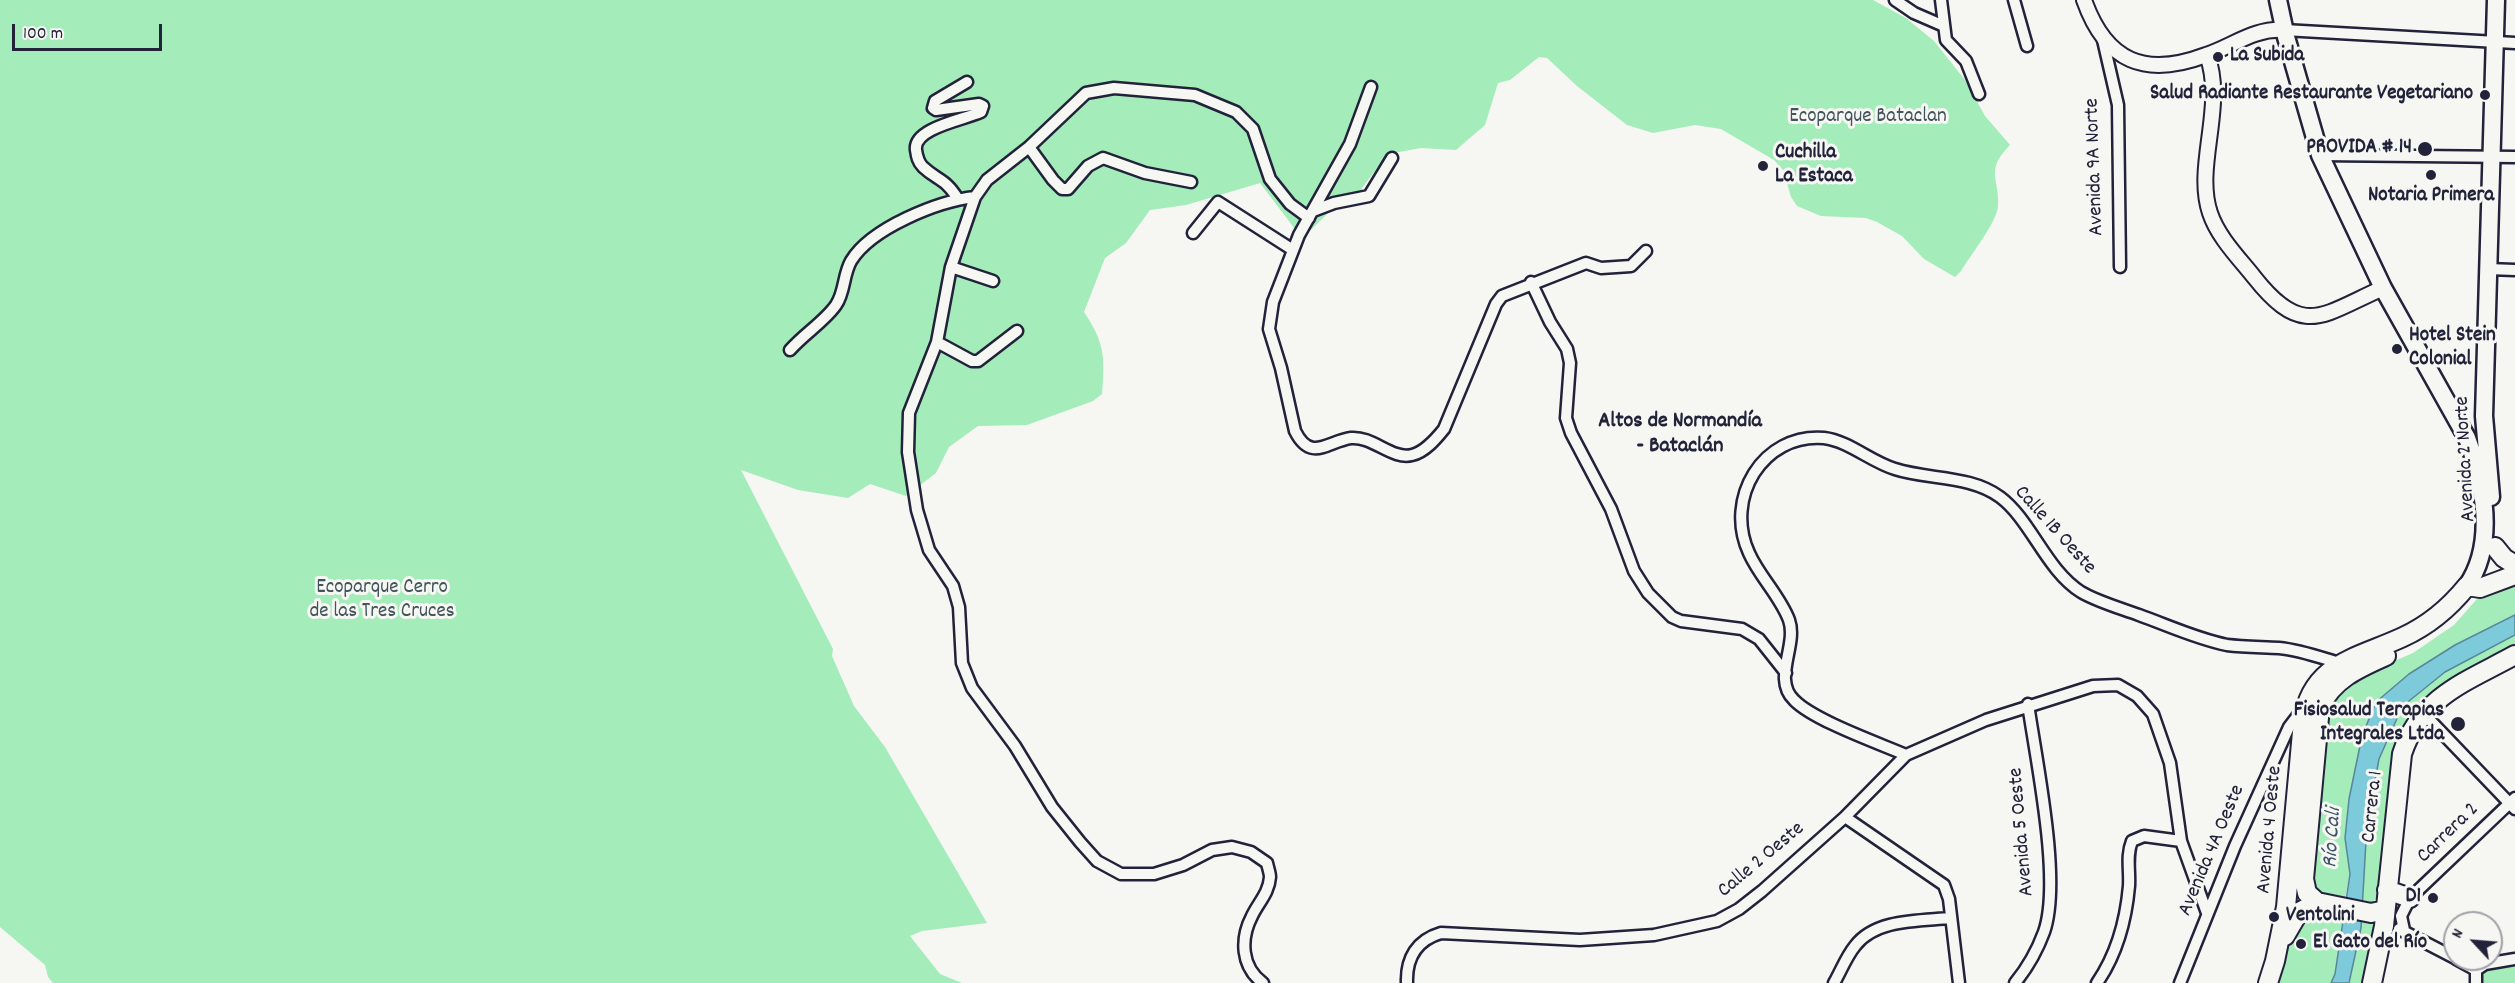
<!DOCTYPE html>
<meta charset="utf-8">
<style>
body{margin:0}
#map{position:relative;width:2515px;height:983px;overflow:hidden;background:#f6f6f2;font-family:Dekko,sans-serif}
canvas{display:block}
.north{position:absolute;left:2443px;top:911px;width:60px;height:60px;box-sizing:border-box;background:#f6f6f2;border:2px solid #a1a1a9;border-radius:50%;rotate:296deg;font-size:16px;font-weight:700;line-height:24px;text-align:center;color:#22223b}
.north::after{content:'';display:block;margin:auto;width:21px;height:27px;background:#22223b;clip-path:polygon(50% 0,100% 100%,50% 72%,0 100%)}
.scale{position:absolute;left:12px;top:24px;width:150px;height:27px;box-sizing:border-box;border:3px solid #22223b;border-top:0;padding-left:8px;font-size:18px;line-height:21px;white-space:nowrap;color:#22223b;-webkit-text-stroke:4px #f6f6f2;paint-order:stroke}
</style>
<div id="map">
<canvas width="2515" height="983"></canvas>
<div class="north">N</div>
<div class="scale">100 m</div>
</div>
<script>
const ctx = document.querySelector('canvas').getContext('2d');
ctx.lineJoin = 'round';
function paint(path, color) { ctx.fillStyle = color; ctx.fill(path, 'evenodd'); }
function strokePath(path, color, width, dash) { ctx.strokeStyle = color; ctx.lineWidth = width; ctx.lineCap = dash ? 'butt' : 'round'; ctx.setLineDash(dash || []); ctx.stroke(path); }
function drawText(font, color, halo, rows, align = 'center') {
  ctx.font = font + ' Dekko,sans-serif'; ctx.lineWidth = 6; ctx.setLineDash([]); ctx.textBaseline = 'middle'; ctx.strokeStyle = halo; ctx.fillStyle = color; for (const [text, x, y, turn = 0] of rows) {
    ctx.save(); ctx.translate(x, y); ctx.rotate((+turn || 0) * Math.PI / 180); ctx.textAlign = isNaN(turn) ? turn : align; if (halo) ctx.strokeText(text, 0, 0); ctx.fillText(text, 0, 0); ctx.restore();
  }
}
const green = new Path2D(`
 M0 0H1873L1906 18 1934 41 1965 80 1985 116 2010 145C1984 171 2000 179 1998 206 1997 222 1970 256 1961 271L1955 277 1924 259 1902 236 1877 222 1866 218 1821 216 1797 206 1791 197 1783 170 1774 160 1721 129 1695 125 1653 133 1627 125 1577 86 1547 58 1539 57 1510 80 1498 83 1485 125 1456 150 1421 148 1388 154 1362 188 1361 200 1333 208 1311 230 1295 229 1260 183 1186 205 1150 210 1126 243 1105 258 1084 312C1105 343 1105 358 1102 394L1093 401 1027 425 978 426 949 447 936 473 906 496 870 484 848 498 798 490 741 470 833 649 832 656 854 706 885 747 987 923 922 931 910 936 940 974 962 983H53L48 977 45 965 0 927Z
 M2515 581V615L2455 645 2409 674 2376 702 2345 838 2350 874 2345 898 2319 895 2310 880 2324 717 2331 698 2355 678 2413 653 2454 625 2484 591Z
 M2515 635V646L2427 697 2407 719 2396 751 2379 895 2372 903 2363 900C2366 840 2366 751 2407 703 2435 671 2478 653 2515 635Z
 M2325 911 2343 916 2335 974 2331 983H2273L2288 942 2303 919Z
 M2362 920 2369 921 2375 927 2365 983H2349Z
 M2515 959V983H2476V970Z`);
const water = new Path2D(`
 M2515 615V635L2445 672 2409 701 2399 714 2379 759 2367 824 2361 928 2349 983H2331L2335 974 2350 874 2345 838 2349 799 2362 736 2376 702 2409 674 2455 645Z`);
const minor = new Path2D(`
 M1895 0 1914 13 1944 26
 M1941 0 1946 40 1966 61 1979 94
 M2014 0 2027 46
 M2284 30 2515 43
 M2103 40 2118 105 2120 267
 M1371 87 1350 144 1299 235 1273 302 1269 329 1281 368 1295 431C1311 463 1328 441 1351 438 1373 436 1392 460 1412 455 1425 452 1436 439 1444 429L1496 304 1502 296 1586 263 1601 268 1631 266 1646 251
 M1029 147 1053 180 1062 189H1068L1088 166 1103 158 1145 173 1191 182
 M2320 155 2515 157
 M958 199C945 178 938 181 923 167 918 162 917 157 916 150 913 128 963 120 981 112L983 106 979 104 936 110 933 108 935 101 967 82
 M1313 211 1334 203 1369 196 1392 158
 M1193 233 1218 202 1293 250
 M951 267 993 281
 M2488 269 2515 270
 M1531 282 1550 322 1567 349 1570 363 1566 418 1571 433 1611 509 1634 571 1648 593 1672 617 1681 621 1742 629 1759 639 1786 673
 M937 342 972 361H978L1017 331
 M790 350C804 334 825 321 836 305 845 292 843 275 851 261 871 228 938 201 975 197
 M2423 713 2515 809
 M1906 755C1878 743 1813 720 1794 700 1772 679 1798 645 1789 620 1780 596 1759 576 1749 553 1724 499 1762 433 1824 438 1849 441 1871 462 1895 469 1929 480 1970 475 2000 497 2031 520 2046 570 2081 592 2098 602 2120 608 2139 615 2167 625 2197 639 2227 645 2244 647 2262 647 2279 648 2300 650 2319 657 2339 663
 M1845 817 1944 885 1949 899 1959 983
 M2399 929 2455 958
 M2404 930 2401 916 2410 898 2515 798
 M2456 959 2476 970
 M1263 983C1241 967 1240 939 1252 916 1258 903 1269 893 1270 877 1270 873 1268 868 1267 863L1251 852 1232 847 1212 850 1183 865 1154 874H1121L1097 861 1080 842 1052 807 1015 746 972 688 962 663 959 607 953 586 929 550 917 510 908 452 909 413 937 342 951 267 975 197 987 180 1029 147 1086 93 1114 88 1195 95 1236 112 1253 129 1270 179 1290 204 1309 218
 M1407 983C1406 958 1417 940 1441 933L1580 940 1654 935 1717 921 1739 909 1762 891 1845 817 1906 755 1986 720 2093 686 2118 685 2137 696 2153 714 2170 763 2181 841 2207 913
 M1834 983C1841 971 1846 957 1855 946 1875 919 1919 921 1950 918
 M2015 983C2028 967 2037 951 2044 932 2062 881 2036 760 2028 704
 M2097 983C2117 954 2126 920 2129 886 2130 870 2126 856 2132 841L2144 836 2181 841
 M2180 983 2235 846 2289 727 2302 710
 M2476 983V970L2485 964 2515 959`);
const tertiary = new Path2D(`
 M2084 0C2106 62 2145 78 2206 55 2233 46 2254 28 2284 30
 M2207 55C2226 106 2194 166 2210 213 2218 237 2238 257 2254 277 2303 339 2322 315 2383 288`);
const secondary = new Path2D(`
 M2278 0 2286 37 2320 155 2383 288 2467 438C2484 484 2496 543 2467 586
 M2491 497 2484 416 2496 0`);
const primary = new Path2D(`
 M2495 547 2504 558 2515 565
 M2387 890 2410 898
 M2317 902 2307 893 2304 879 2320 707C2333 679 2359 668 2386 656
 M2285 936 2299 912 2317 902 2371 913 2385 910
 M2268 983 2275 961 2286 907 2303 721C2311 663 2358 658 2403 637 2427 626 2450 607 2467 586L2480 588 2515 575
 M2372 983 2384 926 2402 754C2421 696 2466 682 2515 655`);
const markers = [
 [2218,57,6,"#22223b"],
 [2485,95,6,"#22223b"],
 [2425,149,8,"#22223b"],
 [1763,166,6,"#22223b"],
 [2431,175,6,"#22223b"],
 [2397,349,6,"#22223b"],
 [2458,724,8,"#22223b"],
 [2433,898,6,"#22223b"],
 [2274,917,6,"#22223b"],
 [2301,944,6,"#22223b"]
];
const poiNames = [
 ["La Subida",2230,57],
 ["Salud Radiante Restaurante Vegetariano",2473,95,"right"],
 ["PROVIDA # 14",2412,149,"right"],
 ["Cuchilla",1775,154],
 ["La Estaca",1775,178],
 ["Notaria Primera",2431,197,"center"],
 ["Hotel Stein",2409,337],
 ["Colonial",2409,361],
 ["Fisiosalud Terapias",2444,712,"right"],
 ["Integrales Ltda",2444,736,"right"],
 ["D1",2421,898,"right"],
 ["Ventolini",2286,917],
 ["El Gato del Río",2313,944]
];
const parkNames = [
 ["Ecoparque Bataclan",1868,118],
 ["Ecoparque Cerro",382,589],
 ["de las Tres Cruces",382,613]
];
const streetNames = [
 ["Avenida 9A Norte",2096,167,-92],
 ["Avenida 2 Norte",2467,459,-93],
 ["Calle 1B Oeste",2054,531,48],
 ["Carrera 1",2374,807,-84],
 ["Avenida 4 Oeste",2271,830,-85],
 ["Avenida 5 Oeste",2023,832,-95],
 ["Carrera 2",2449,834,-44],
 ["Avenida 4A Oeste",2213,851,-67],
 ["Calle 2 Oeste",1762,861,-40]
];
const neighbourhoodNames = [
 ["Altos de Normandía",1680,423],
 ["- Bataclán",1680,448]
];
const waterNames = [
 ["Río Cali",2334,838,-86]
];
paint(green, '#a4ecba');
paint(water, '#7ccada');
strokePath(water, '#58879a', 1.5);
strokePath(minor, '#22223b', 15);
strokePath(tertiary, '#22223b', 18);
strokePath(secondary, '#22223b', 21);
strokePath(primary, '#22223b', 22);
strokePath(minor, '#f6f6f2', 10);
strokePath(tertiary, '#f6f6f2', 14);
strokePath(secondary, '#f6f6f2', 16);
strokePath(primary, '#f6f6f2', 18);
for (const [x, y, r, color] of markers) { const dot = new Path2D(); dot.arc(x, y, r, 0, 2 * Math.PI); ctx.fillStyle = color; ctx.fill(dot); strokePath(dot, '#f6f6f2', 2); }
drawText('bold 21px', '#22223b', '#f6f6f2', poiNames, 'left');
drawText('21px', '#42545b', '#f6f6f2', parkNames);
drawText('21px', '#22223b', '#f6f6f2', streetNames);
drawText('bold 22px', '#22223b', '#f6f6f2', neighbourhoodNames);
drawText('italic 22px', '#3d546b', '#f6f6f2', waterNames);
</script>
